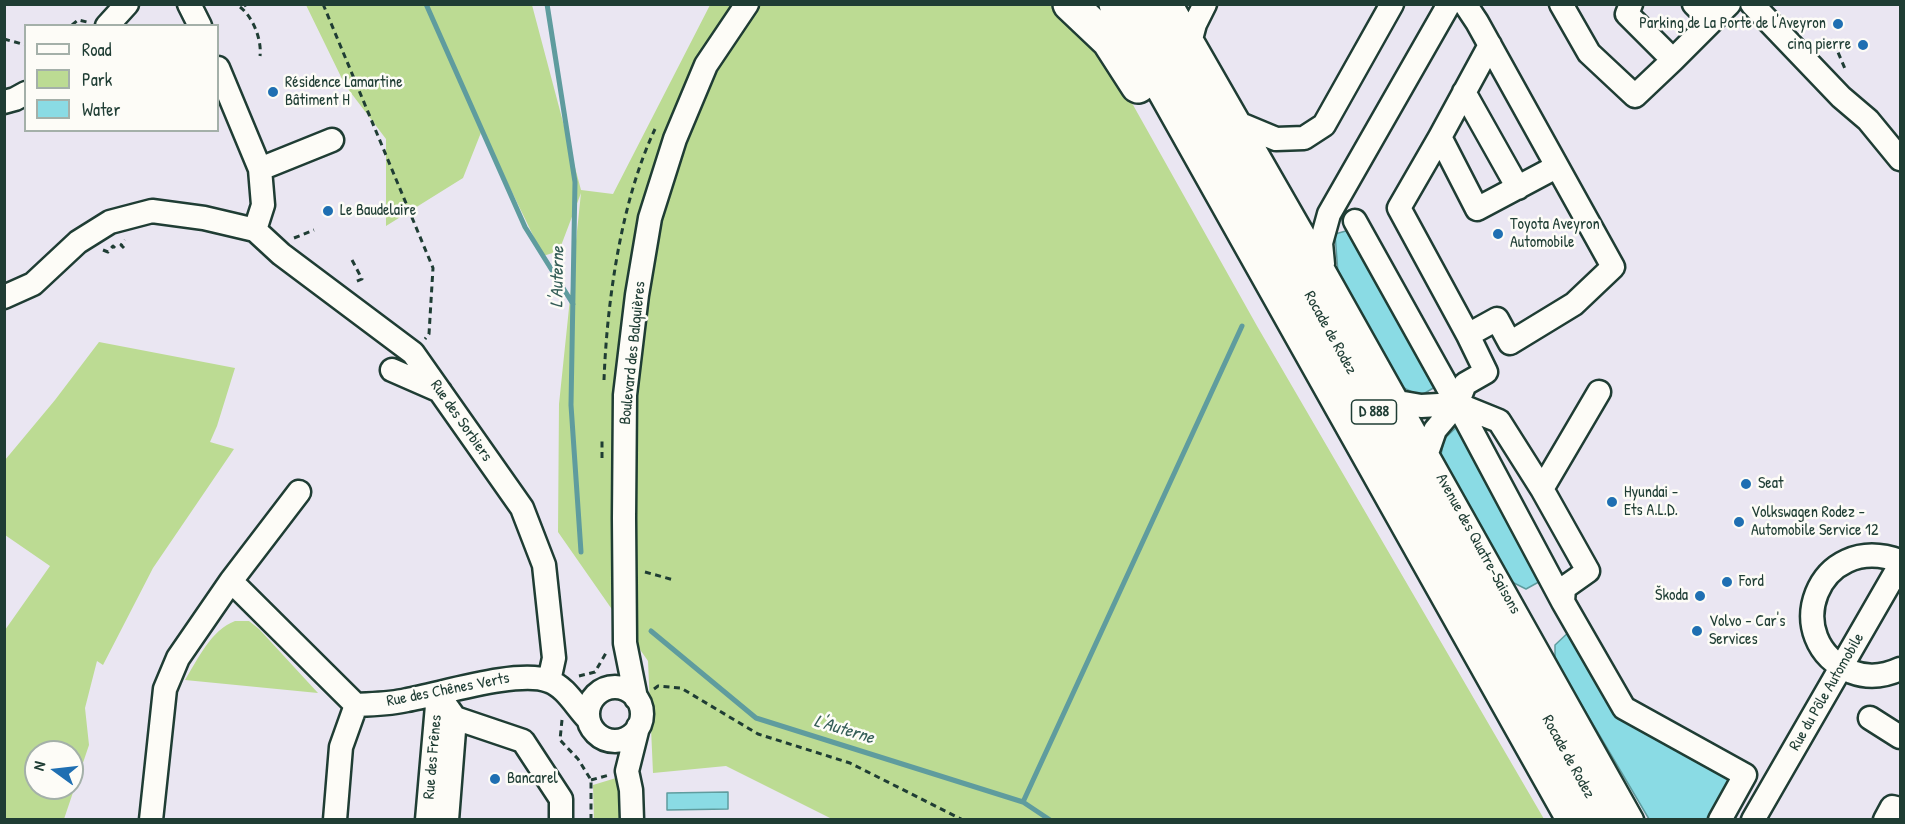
<!DOCTYPE html>
<meta charset="utf-8">
<style>
body{margin:0}
#map{position:relative;width:1905px;height:824px;overflow:hidden;background:#eae6f2;font-family:"Patrick Hand",sans-serif}
canvas{display:block}
.frame{position:absolute;inset:0;border:6px solid #1f3d34;pointer-events:none}
.legend{position:absolute;left:24px;top:24px;width:195px;height:108px;box-sizing:border-box;background:#fdfcf7;border:2px solid #a4b0a9;margin:0;padding:8px 10px;list-style:none;font-size:18px;color:#1f3d34}
.legend li{display:flex;align-items:center;gap:12px;height:30px}
.legend b{width:30px;border:2px solid #a4b0a9}
.north{position:absolute;left:24px;top:740px;width:60px;height:60px;box-sizing:border-box;background:#fdfcf7;border:2px solid #a4b0a9;border-radius:50%;rotate:285deg;font-size:16px;font-weight:700;line-height:24px;text-align:center;color:#1f3d34}
.north::after{content:'';display:block;margin:auto;width:21px;height:27px;background:#1f6fb2;clip-path:polygon(50% 0,100% 100%,50% 72%,0 100%)}
</style>
<div id="map">
<canvas width="1905" height="824"></canvas>
<div class="frame"></div>
<ul class="legend">
<li><b style="height:8px;background:#fdfcf7"></b>Road</li>
<li><b style="height:16px;background:#bcdb93"></b>Park</li>
<li><b style="height:16px;background:#8adbe4"></b>Water</li>
</ul>
<div class="north">N</div>
</div>
<script>
const ctx = document.querySelector('canvas').getContext('2d');
ctx.lineJoin = 'round';
function paint(path, color) { ctx.fillStyle = color; ctx.fill(path, 'evenodd'); }
function strokePath(path, color, width, dash) { ctx.strokeStyle = color; ctx.lineWidth = width; ctx.lineCap = dash ? 'butt' : 'round'; ctx.setLineDash(dash || []); ctx.stroke(path); }
function drawText(font, color, halo, rows, align = 'center') {
  ctx.font = font + ' "Patrick Hand",sans-serif'; ctx.lineWidth = 5; ctx.setLineDash([]); ctx.textBaseline = 'middle'; ctx.strokeStyle = halo; ctx.fillStyle = color; for (const [text, x, y, turn = 0] of rows) {
    ctx.save(); ctx.translate(x, y); ctx.rotate((+turn || 0) * Math.PI / 180); ctx.textAlign = isNaN(turn) ? turn : align; if (halo) ctx.strokeText(text, 0, 0); ctx.fillText(text, 0, 0); ctx.restore();
  }
}
const green = new Path2D(`
 M306 5H532L581 190 613 194 710 5H1077L1257 326 1544 819H832L726 766 653 773 648 661 558 532 559 404 581 193 559 251 543 256 482 130 463 178 386 226V139L345 85Z
 M99 342 235 368 217 426 210 442 234 449 153 568 103 665 97 661 85 708 89 745 64 819H5V630L50 566 5 535V460L55 400ZM36 752H72V788H36Z
 M235 621H249L259 629 318 693 185 680C198 659 211 630 235 621Z
 M616 778 624 806 623 819H594L593 785Z`);
const water = new Path2D(`
 M1353 229 1440 384 1420 396 1402 387 1338 273 1335 234Z
 M1461 423 1546 578 1526 589 1512 582 1441 455 1444 439Z
 M1572 629 1618 712 1737 779 1713 819H1649L1555 660V645Z
 M728 792V809L667 810V793Z`);
const stream = new Path2D(`
 M426 4 525 227 573 304
 M547 4 575 182 571 405 581 552
 M651 631 756 718 1023 802 1050 820
 M1023 802 1242 326`);
const path = new Path2D(`
 M323 4 433 268 429 334 425 339
 M244 6 246 5
 M240 7C253 17 262 40 260 56
 M72 25 78 20 87 22
 M4 39 26 45
 M1834 43 1846 71
 M294 238 314 230
 M124 248 121 245 125 240
 M103 250 108 252 113 246 115 248
 M352 260 362 279 353 283
 M604 380C607 301 621 201 655 129
 M602 458V438
 M645 572 674 580
 M579 676 595 672 606 653
 M654 689 658 686 681 688 758 734 850 763 963 820
 M562 720 560 740 578 759 591 780V820
 M591 780 609 775`);
const minor = new Path2D(`
 M189 4 200 26
 M1171 4 1323 269 1632 820
 M1561 4 1589 53 1635 96 1673 60
 M1631 4 1627 14 1673 60 1729 4
 M1694 4 1711 21
 M1752 4 1841 97 1868 120 1900 159
 M107 26 127 4
 M1191 39 1195 24 1205 4
 M1490 45 1440 137 1477 209 1556 167
 M218 68 260 169 263 205 255 230
 M1464 92 1518 188
 M4 102 15 99 26 93
 M1240 124 1276 139 1304 138 1324 125 1392 4
 M1440 137 1399 208 1468 335 1497 319 1510 343 1574 304 1613 267 1477 22 1465 4
 M260 169 332 140
 M1355 221 1467 422 1563 602 1624 708 1745 775 1720 820
 M1323 264 1321 243 1329 214 1449 4
 M4 297 33 284 78 242 110 222 152 211 204 218 255 230 281 254 413 353 522 508 544 565 554 658 549 681
 M1468 335 1486 372 1465 384 1457 404 1499 421 1542 489
 M392 370 440 391
 M1398 402 1421 406 1457 404 1435 430 1427 453
 M1900 561C1817 530 1777 641 1852 672 1868 678 1885 676 1900 669
 M231 581 356 705C373 704 391 704 407 700 441 694 519 669 549 681 566 687 576 707 588 719
 M1563 602 1564 588 1588 571 1542 489 1599 392
 M588 714a27 27 0 1 1 54 0a27 27 0 1 1-54 0Z
 M438 694 455 718 523 741 561 799V820
 M636 698 625 643 624 518 625 395 637 295 650 218 675 139 706 65 747 4
 M1870 718 1900 737
 M151 820 165 689 178 658 231 581 299 492
 M335 820 341 747 356 705
 M427 820 438 694
 M447 820 455 718
 M632 820 631 790 627 771 638 727
 M1753 820 1900 565
 M1885 820 1892 807 1900 809`);
const highway = new Path2D(`
 M1070 4 1109 41 1138 86
 M1116 4 1574 820
 M1145 4 1603 820`);
const markers = [
 [1838,24,6,"#1f6fb2"],
 [1863,45,6,"#1f6fb2"],
 [273,92,6,"#1f6fb2"],
 [328,211,6,"#1f6fb2"],
 [1498,234,6,"#1f6fb2"],
 [1746,484,6,"#1f6fb2"],
 [1612,502,6,"#1f6fb2"],
 [1739,522,6,"#1f6fb2"],
 [1727,582,6,"#1f6fb2"],
 [1700,596,6,"#1f6fb2"],
 [1697,631,6,"#1f6fb2"],
 [495,779,6,"#1f6fb2"]
];
const shields = [
 [1374,412,45]
];
const shieldNames = [
 ["D 888",1374,412]
];
const poiNames = [
 ["Parking de La Porte de l'Aveyron",1826,24,"right"],
 ["cinq pierre",1851,45,"right"],
 ["Résidence Lamartine",285,83],
 ["Bâtiment H",285,101],
 ["Le Baudelaire",340,211],
 ["Toyota Aveyron",1510,225],
 ["Automobile",1510,243],
 ["Seat",1758,484],
 ["Hyundai -",1624,493],
 ["Ets A.L.D.",1624,511],
 ["Volkswagen Rodez -",1751,513],
 ["Automobile Service 12",1751,531],
 ["Ford",1739,582],
 ["Škoda",1688,596,"right"],
 ["Volvo - Car's",1709,622],
 ["Services",1709,640],
 ["Bancarel",507,779]
];
const streetNames = [
 ["Rocade de Rodez",1330,333,61],
 ["Boulevard des Balquières",633,353,-84],
 ["Rue des Sorbiers",461,421,55],
 ["Avenue des Quatre-Saisons",1478,544,61],
 ["Rue des Chênes Verts",448,690,-11],
 ["Rue du Pôle Automobile",1827,692,-60],
 ["Rue des Frênes",433,757,-85],
 ["Rocade de Rodez",1568,757,61]
];
const waterNames = [
 ["L'Auterne",558,277,-89],
 ["L'Auterne",844,730,17]
];
paint(green, '#bcdb93');
paint(water, '#8adbe4');
strokePath(water, '#5f9c9e', 1.5);
strokePath(stream, '#5f9c9e', 5);
strokePath(minor, '#1f3d34', 27);
strokePath(highway, '#1f3d34', 38);
strokePath(path, '#1f3d34', 3, [6, 4.5]);
strokePath(minor, '#fdfcf7', 22);
strokePath(highway, '#fdfcf7', 33);
for (const [x, y, r, color] of markers) { const dot = new Path2D(); dot.arc(x, y, r, 0, 2 * Math.PI); ctx.fillStyle = color; ctx.fill(dot); strokePath(dot, '#fdfcf7', 2); }
for (const [x, y, w] of shields) { const box = new Path2D(); box.roundRect(x - w / 2, y - 12, w, 24, 4.5); ctx.fillStyle = '#fdfcf7'; ctx.fill(box); strokePath(box, '#1f3d34', 1.5); }
drawText('bold 15px', '#1f3d34', null, shieldNames);
drawText('16px', '#1f3d34', '#fdfcf7', poiNames, 'left');
drawText('16px', '#1f3d34', '#fdfcf7', streetNames);
drawText('italic 18px', '#345d57', '#fdfcf7', waterNames);
</script>
